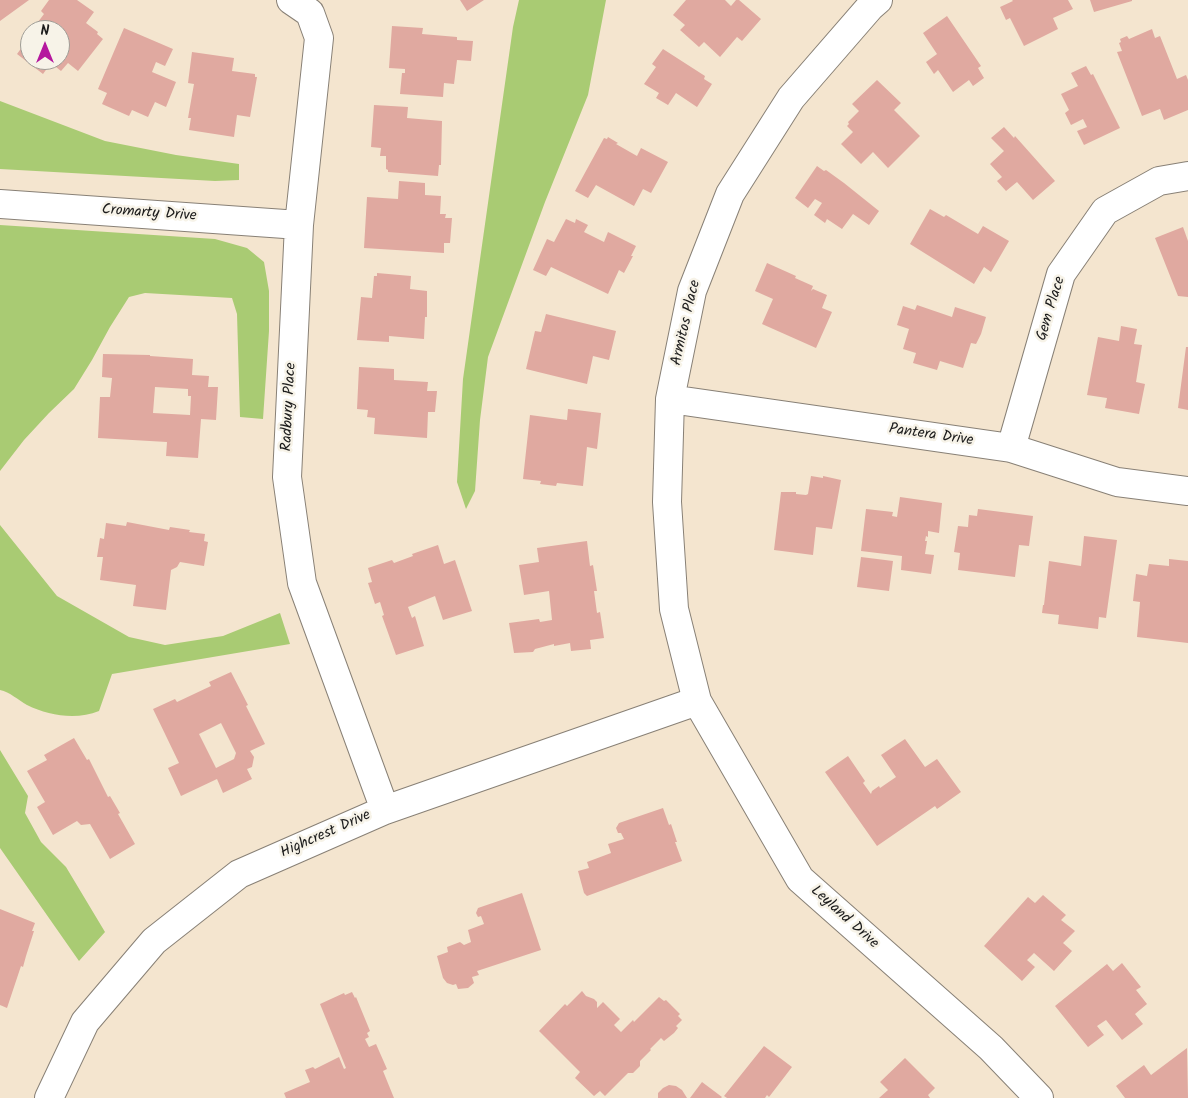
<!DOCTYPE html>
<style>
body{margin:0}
#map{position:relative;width:1188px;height:1098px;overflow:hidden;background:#f4e5cf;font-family:Kalam,sans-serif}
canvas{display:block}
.north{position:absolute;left:20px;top:20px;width:50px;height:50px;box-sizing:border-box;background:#f7f3e8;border:1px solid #9f9d96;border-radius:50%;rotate:0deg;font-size:14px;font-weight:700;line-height:20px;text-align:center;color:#1c1c1c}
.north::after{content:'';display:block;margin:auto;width:18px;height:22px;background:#b5179e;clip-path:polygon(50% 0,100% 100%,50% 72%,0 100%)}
</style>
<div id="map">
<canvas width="1188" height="1098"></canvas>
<div class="north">N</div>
</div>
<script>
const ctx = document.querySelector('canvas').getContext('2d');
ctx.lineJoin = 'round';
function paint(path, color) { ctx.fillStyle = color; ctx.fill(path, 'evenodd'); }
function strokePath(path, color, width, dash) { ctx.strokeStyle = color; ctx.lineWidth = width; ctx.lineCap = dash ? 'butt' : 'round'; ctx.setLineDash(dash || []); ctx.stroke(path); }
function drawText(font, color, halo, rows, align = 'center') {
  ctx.font = font + ' Kalam,sans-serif'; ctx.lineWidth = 5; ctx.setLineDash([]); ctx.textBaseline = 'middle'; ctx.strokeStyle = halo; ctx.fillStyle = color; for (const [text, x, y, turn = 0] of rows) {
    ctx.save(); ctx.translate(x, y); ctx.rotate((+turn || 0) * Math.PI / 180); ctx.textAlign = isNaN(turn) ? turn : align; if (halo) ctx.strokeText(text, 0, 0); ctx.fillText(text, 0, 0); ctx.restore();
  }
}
const green = new Path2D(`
 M519 0H606L588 95 545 202 488 357 480 420 475 491 466 509 457 482 463 379 513 27Z
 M0 101 105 141 176 155 239 164V180L215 181 0 169Z
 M0 225 215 239 247 248 264 262 269 291V331L263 419 240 417 237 314 232 298 145 293 129 297 110 327 92 360 74 389 49 413 24 440 0 471Z
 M0 525 57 596 129 637 165 645 223 636 280 613 290 644 112 674 99 711C77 720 49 716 27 705 18 700 10 692 0 690Z
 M0 750 28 796 25 813 41 842 66 867 105 932 79 961 0 848Z`);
const building = new Path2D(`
 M0 0H29L0 21Z
 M49 0H77L94 12 86 23 98 32 97 34 103 39 78 71 68 63 61 71 51 63 43 74 17 54 25 43 24 42 30 33V60H60V30H32L44 14 41 11Z
 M460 0H484L467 11Z
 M686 0H725L731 6 736 0H739L761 19 742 41 737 37 720 57 704 42 699 47 680 30 685 25 673 15Z
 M1012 0H1068L1073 9 1053 18 1058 29 1024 46 1010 18 1006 20 1000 7 1013 1Z
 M1090 0H1132V1L1094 12Z
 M947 16 981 66 978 68 984 78 973 86 969 80 953 92 938 70 934 74 926 62 937 54 923 33Z
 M392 26 423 28 422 34 457 37V40L473 41 471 61 457 60 454 84 444 83 443 97 400 94 402 73H405V69L389 68Z
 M124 28 173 49 165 66 156 62 152 72 176 82 166 107 155 102 148 117 132 110 129 116 102 104 107 93 98 89Z
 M1152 29 1155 38 1160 36 1177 79 1186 75 1188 80V110L1164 120 1160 109 1142 116 1117 52 1122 51 1119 43 1121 42 1120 39 1127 36 1129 39Z
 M663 49 705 76 704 79 712 84 697 107 676 93 668 105 656 98 659 93 644 84 656 67 652 64Z
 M192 52 234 58 232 71 255 74V77H257L250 117 237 115 234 137 189 130 191 118H188L194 84 188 83Z
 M1086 66 1091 75 1093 74 1120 128 1084 145 1077 131 1087 127 1083 119 1071 125 1065 113 1069 110 1061 94 1078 86 1071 73Z
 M877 80 901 103 894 110 920 136 888 168 873 152 861 164 841 144 853 132 847 126 849 124 848 122 859 111 852 104Z
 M374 105 408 107 407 118 442 121 441 165H439L438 176 388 172V170L386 169V156H380L381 148 371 147Z
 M1004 127 1014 138 1015 136 1055 181 1033 200 1017 182 1006 191 997 181 1002 177 990 164 1004 151 991 138Z
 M608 137 618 143 616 144 637 156 641 148 668 162 651 193 643 189 634 206 596 185 588 198 575 191 604 138 607 139Z
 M817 166 824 171 826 170 844 183 879 211 869 225 853 214 842 229 827 219 825 223 814 215 822 203 815 199 808 208 795 198Z
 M399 181 425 183V195L441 196 440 214H446L445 218H452L450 243H444V253L364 248 367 197 398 199Z
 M930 209 944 217 946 215 978 234 983 226 1009 241 991 272 984 267 974 284 910 244Z
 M566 219 575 223 576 219 588 225 584 232 604 242 608 232 636 246 631 256H633L624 273 619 270 608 294 551 267 546 276 533 270 547 239 554 242Z
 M1183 227 1188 241V297L1178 296 1155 238Z
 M767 263 796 276 795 278 813 286 811 291 813 289 827 295 822 308 832 312 816 348 762 324 773 299 755 291Z
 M377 273 411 276 410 289 427 291V317H425L424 339 389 336V342L357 340 361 297 372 298 374 276H377Z
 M917 305 952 317 955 307 986 317 981 334 976 344 971 343 963 368 940 361 937 370 913 363 916 353 903 349 909 329 897 325 903 306 915 310Z
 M546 314 616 331 609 360 593 356 587 384 526 369 535 331 541 332Z
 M1121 326 1137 329 1134 344 1142 345 1136 382 1145 384 1139 414 1105 408 1107 398 1087 395 1098 337 1119 341Z
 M1186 347H1188V410L1178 408Z
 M103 354 150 355V356L193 359 192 375 209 376 208 387H218L216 420 201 419 198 458 166 456 167 442 98 438 100 397H110L112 378 102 377ZM155 387 188 389V396H191L190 415 153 413Z
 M359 367 394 369V380L428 382 427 391H437L435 412H428L427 438 374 434 375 418 367 417 368 410 357 409Z
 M568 409 601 413 597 449 587 447 583 486 557 483 556 486 540 484 541 481 523 479 530 415 567 420Z
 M811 476 823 478V476L841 480 832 529 816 527 813 555 774 550 781 492H796V494L806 495 808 494Z
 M900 497 942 503 939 533 928 531V537L926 536 925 541H927L925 554 934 555 931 574 901 570 902 556 861 551 866 509 893 512 892 516 897 517Z
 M978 509 1033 516 1029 546 1019 545 1015 577 958 570 960 553 954 552 958 526 968 527 969 515 977 516Z
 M127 522 169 530 170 527 190 530 189 532 205 534 204 541 208 542 204 566 180 562 177 567 171 570 166 610 133 606 136 585 100 580 103 557H97L100 538 104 539 106 523 126 526Z
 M1084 536 1117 540 1106 618 1099 617 1098 629 1058 624 1059 615 1042 613 1043 605H1044L1049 561 1081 566Z
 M587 541 590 566 593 565 597 591H594L597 613 600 612 604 638 590 640 591 649 571 651 570 643 554 646V644L535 649 533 652 514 653 509 623 539 619 540 622 552 620 549 591 524 595 519 565 539 562 537 548Z
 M438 545 444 564 455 560 472 611 443 620 435 596 408 607 412 618 415 616 424 646 396 655 382 616 384 615 380 602 375 604 368 583 372 582 368 568 392 560 394 563 413 556 412 554Z
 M861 557 893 561 889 591 857 587Z
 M1169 559 1188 561V643L1137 637 1140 602 1133 601 1136 574 1147 576 1149 564 1169 566Z
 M231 672 248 705 246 706 265 744 250 751 254 757 252 767 247 769 252 779 223 793 217 779 181 796 168 768 179 763 153 709 175 699 177 702 211 686 209 682ZM221 723 236 753 234 759 216 768 199 734Z
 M74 738 87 760 89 759 108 797 110 796 120 813 118 814 135 844 110 859 90 824 81 825 77 821 53 835 37 807 45 802 27 771 47 760 44 755Z
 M905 739 925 767 937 759 961 792 937 809 935 806 877 846 825 772 848 756 865 781 863 783 871 794 872 791 879 786 880 788 896 777 881 755Z
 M663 808 669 825 671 824 677 842H675L682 861 587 896 584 893 578 871 589 868 587 862 611 853 608 844 624 839 621 833H618L616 828 619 823Z
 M522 893 541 950 477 971 479 975 472 977 474 983 468 988 458 989 456 984 453 985 447 983 443 978 437 956 448 952 447 947 460 942 464 945 471 942 468 930 484 924 481 916 478 917 476 913 478 908Z
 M1043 895 1066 915 1061 920 1075 931 1063 943 1072 951 1054 971 1034 953 1027 960 1035 967 1022 981 984 946 1028 897 1035 903Z
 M0 909 35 923 32 931H34L26 956 23 967 21 966 7 1008 0 1005Z
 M1122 963 1141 987 1136 990 1147 1004 1135 1014 1143 1024 1122 1040 1106 1020 1097 1026 1104 1035 1088 1047 1055 1006 1107 964 1113 971Z
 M582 991 586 996 594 999 597 1002V1008L603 1002 620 1019 614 1025 621 1032 633 1020 634 1022 659 997 664 1001 666 1000 680 1014 678 1016 682 1020 676 1026 678 1028 674 1033 664 1041 661 1038 650 1049 651 1050 640 1061V1066L633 1073H628L605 1096 600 1091 594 1096 575 1078 580 1072 539 1031 565 1004 567 1006Z
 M352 992 355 998 356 997 370 1031 367 1033 369 1037 365 1039 369 1047 376 1044 387 1069 383 1071 394 1098H286L284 1093 310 1082 305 1070 313 1067 315 1069 339 1057 344 1069 346 1068 320 1004 344 993 345 995Z
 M764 1046 792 1067 769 1097 767 1095 765 1098H727L724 1096Z
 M1187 1048 1188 1098H1125L1116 1086 1144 1065 1151 1075Z
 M905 1058 935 1088 928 1095 930 1098H879L888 1090 880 1082Z
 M702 1082 722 1097 721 1098H690Z
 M669 1085 676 1086 682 1090 687 1098H658V1093L663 1088Z`);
const street = new Path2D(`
 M291 0 310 13 319 38 299 225 287 477 302 583 385 810
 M878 0 870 7 791 98 730 194 692 291 670 399 667 502 674 609 697 701 800 879 991 1048 1039 1098
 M0 204 299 225
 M670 399 1011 448 1117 482 1188 491
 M1011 448 1061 274 1105 211 1159 181 1188 176
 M49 1098 85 1022 154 941 239 874 385 810 697 701`);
const streetNames = [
 ["Cromarty Drive",149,214,4],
 ["Gem Place",1052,309,-73],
 ["Armitos Place",687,323,-77],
 ["Radbury Place",290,407,-87],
 ["Pantera Drive",931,436,8],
 ["Highcrest Drive",326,835,-24],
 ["Leyland Drive",844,918,42]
];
paint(green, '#a9cb73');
paint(building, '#e0a9a0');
strokePath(street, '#888076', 30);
strokePath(street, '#fff', 28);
drawText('15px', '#1c1c1c', '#f7f3e8', streetNames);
</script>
